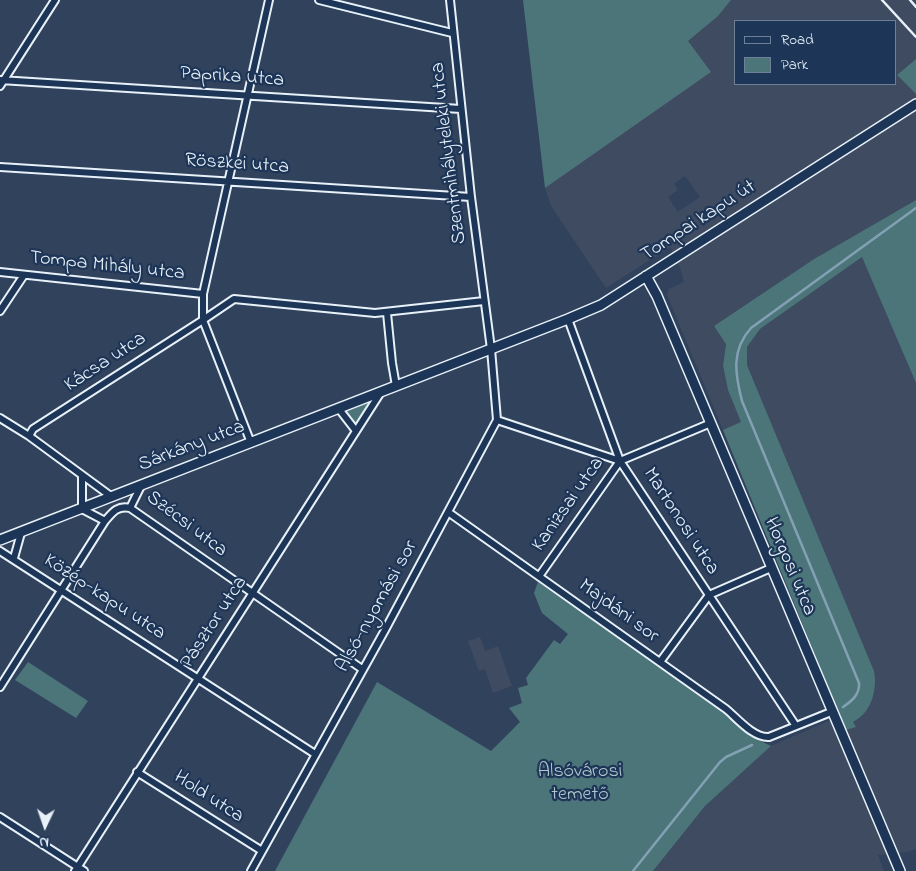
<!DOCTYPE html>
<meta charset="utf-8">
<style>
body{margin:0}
#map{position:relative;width:916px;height:871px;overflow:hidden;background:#31425d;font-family:"Indie Flower",sans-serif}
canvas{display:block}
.legend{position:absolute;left:734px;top:20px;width:162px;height:65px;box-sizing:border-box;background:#1d3557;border:1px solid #6e8097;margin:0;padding:6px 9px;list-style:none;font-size:15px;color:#e8f1f8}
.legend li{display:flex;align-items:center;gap:10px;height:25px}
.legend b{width:25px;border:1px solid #6e8097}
.north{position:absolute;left:20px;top:801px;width:50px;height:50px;-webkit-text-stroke:4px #1d3557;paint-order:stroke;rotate:183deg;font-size:14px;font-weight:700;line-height:20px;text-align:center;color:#e8f1f8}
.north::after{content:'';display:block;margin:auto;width:18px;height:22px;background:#e8f1f8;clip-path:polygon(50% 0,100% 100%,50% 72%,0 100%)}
</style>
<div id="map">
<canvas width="916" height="871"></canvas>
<ul class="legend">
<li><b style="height:6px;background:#1d3557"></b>Road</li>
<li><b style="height:14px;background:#4c757a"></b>Park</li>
</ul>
<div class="north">N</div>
</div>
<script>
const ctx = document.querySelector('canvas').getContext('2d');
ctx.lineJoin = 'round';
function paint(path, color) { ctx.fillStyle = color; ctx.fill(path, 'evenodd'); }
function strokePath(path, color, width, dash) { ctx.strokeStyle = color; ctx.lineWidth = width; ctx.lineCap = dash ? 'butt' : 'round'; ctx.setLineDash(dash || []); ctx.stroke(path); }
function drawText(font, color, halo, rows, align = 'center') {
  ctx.font = font + ' "Indie Flower",sans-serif'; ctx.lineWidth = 4.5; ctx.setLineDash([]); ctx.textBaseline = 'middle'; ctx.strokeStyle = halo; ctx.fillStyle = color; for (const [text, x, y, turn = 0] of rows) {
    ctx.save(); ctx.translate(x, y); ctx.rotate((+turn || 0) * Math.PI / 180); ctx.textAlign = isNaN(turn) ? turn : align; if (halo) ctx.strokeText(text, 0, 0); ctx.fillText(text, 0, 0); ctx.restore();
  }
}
const built = new Path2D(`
 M523 0H916V59L897 75 916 94V200L814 259 714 326 726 344 723 366 728 390 742 422 723 430 667 295 669 289 684 282 680 268 670 247 606 288 551 206 545 188ZM735 21H895V84H735ZM685 176 700 197 678 212 668 197 678 190 674 184Z
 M862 257 916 383V849L908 852 878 855 884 871H653L705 806 771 746 840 716 846 730 855 726 853 722 861 717 874 671 747 365V347L760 329Z
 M480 637 485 651 498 646 512 686 493 693 485 669 479 671 468 641Z`);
const green = new Path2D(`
 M523 0H731L718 16 688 41 711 72 545 188Z
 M916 59V94L897 75Z
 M916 200V383L862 257 760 329 747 347V365L874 671C878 691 870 714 853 722L856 727 846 730 723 430 741 422 728 390 723 366 726 344 714 326 814 259Z
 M367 402 370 405 359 423 356 424 345 411Z
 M538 582 735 720 750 736 771 746 705 806 653 871H275L377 682 491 751 520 722 509 708 522 703 518 688 528 685 526 678 554 640 560 644 568 634 542 613 534 593Z
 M28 662 88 701 76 718 15 680Z`);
const stream = new Path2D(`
 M843 707C852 701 860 694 859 683L742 401C735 374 731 350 751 328L916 208
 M633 871 720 762 726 757 752 745`);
const street = new Path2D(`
 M319 0 452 33
 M0 80 461 109
 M0 86 55 0
 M0 167 471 197
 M0 272 203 294V320L234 299 375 313 484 301
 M203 294 269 0
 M0 311 24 275
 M387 313 392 363 396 386
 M568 319 620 461 796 726
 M339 409 356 431
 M0 418 29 436 112 497
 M497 420 620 461
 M29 436 33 429 203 320 251 443
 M141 486 130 508 362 669
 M448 512 726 709C737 718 753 738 769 737L831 712
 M105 521C112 513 117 505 130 508
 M0 551 315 754
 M14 558 21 533
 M540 575 620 461 711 423
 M660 662 709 595 771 568
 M0 687 105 521 82 509V476
 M137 772 262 851
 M0 817 84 871
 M75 871 381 392
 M251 871 385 630 497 420 491 349 471 197 450 0`);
const secondary = new Path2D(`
 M646 276 657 296 900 871
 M0 540 568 319 601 305 916 104`);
const rail = new Path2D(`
 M882 0 916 37
 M910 0 916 7`);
const streetNames = [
 ["Paprika utca",232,78,4],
 ["Szentmihályteleki utca",450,153,-97],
 ["Röszkei utca",237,165,4],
 ["Tompai kapu út",699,222,-33],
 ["Tompa Mihály utca",107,267,6],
 ["Kácsa utca",106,363,-33],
 ["Sárkány utca",192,447,-21],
 ["Kanizsai utca",569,505,-55],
 ["Martonosi utca",680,522,57],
 ["Szécsi utca",186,525,37],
 ["Horgosi utca",789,567,67],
 ["Közép-kapu utca",104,598,33],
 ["Alsó-nyomási sor",378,607,-61],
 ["Majdáni sor",618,612,36],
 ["Pásztor utca",215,623,-57],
 ["Hold utca",208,798,33]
];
const parkNames = [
 ["Alsóvárosi",580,773],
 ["temető",580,796]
];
paint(built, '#3f4b61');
paint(green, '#4c757a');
strokePath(stream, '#83a1b4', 2.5);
strokePath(street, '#e8f1f8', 10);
strokePath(secondary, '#e8f1f8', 12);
strokePath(street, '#1d3557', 6);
strokePath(secondary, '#1d3557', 9);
strokePath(rail, '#e8f1f8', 2.5);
drawText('20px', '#e8f1f8', '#1d3557', streetNames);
drawText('20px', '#b1c6cc', '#1d3557', parkNames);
</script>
